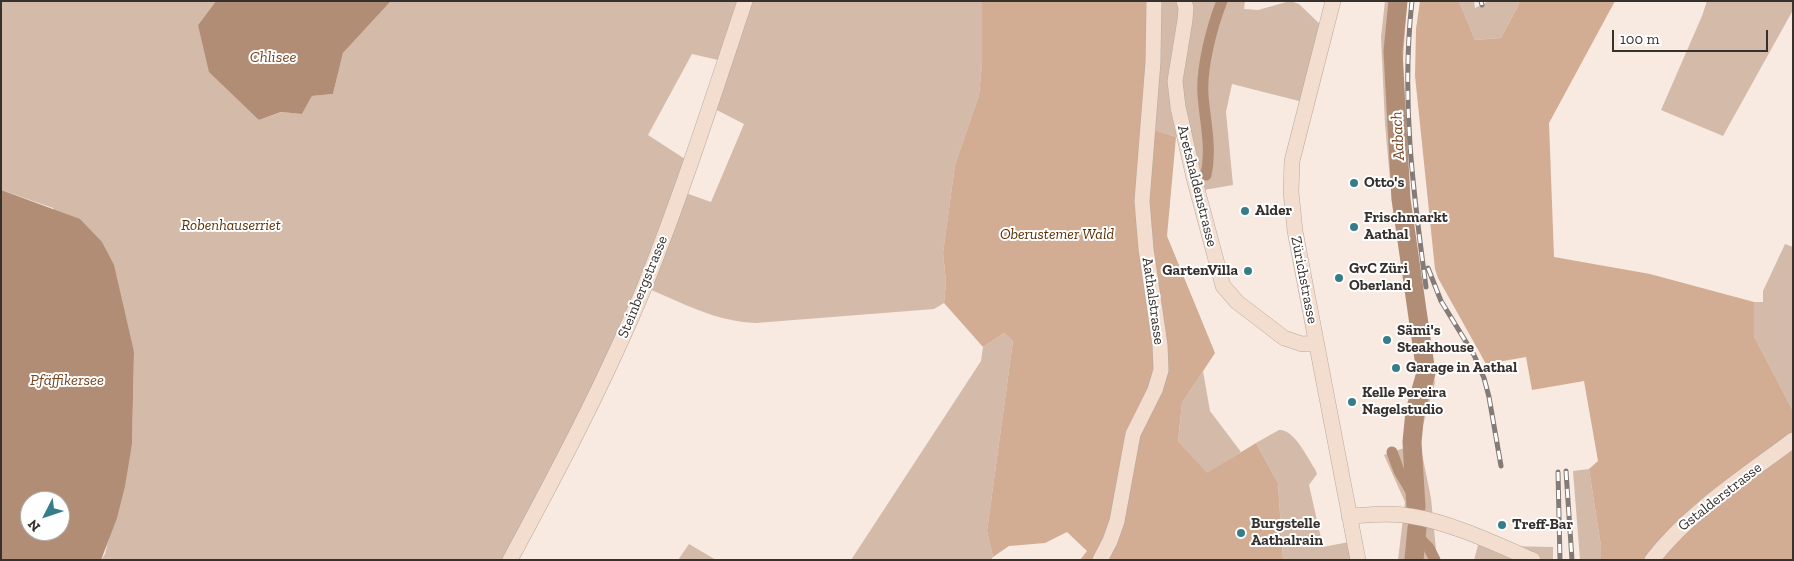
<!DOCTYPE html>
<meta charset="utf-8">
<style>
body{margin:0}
#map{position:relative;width:1794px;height:561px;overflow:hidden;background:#f8eae1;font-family:"Zilla Slab",serif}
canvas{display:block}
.frame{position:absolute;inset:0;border:2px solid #37312e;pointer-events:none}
.north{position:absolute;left:20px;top:491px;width:50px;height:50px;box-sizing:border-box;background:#fff;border:1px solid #afadab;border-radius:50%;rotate:229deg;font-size:14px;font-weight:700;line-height:20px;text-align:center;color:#37312e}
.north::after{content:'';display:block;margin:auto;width:18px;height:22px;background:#377d89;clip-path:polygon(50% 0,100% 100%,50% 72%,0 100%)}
.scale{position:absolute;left:1612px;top:30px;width:156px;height:22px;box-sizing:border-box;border:2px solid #37312e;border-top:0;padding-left:6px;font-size:15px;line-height:18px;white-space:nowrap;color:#37312e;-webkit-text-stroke:4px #fff;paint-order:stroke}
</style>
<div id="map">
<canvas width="1794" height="561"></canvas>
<div class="frame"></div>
<div class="north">N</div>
<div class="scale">100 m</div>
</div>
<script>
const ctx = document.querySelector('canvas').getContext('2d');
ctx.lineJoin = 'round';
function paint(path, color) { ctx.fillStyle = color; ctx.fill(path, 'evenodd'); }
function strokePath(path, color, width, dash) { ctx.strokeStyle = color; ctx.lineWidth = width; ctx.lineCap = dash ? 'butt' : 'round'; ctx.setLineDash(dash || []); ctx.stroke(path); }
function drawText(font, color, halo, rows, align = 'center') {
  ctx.font = font + ' "Zilla Slab",serif'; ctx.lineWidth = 4; ctx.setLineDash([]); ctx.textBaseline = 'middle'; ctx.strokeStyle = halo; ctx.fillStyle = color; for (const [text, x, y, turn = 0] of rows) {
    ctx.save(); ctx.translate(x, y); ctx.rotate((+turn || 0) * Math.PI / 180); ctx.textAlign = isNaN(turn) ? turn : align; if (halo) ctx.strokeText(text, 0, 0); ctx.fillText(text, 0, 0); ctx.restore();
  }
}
const green = new Path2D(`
 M1 1H216L198 25 259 120 282 112 302 114 312 96 333 94 343 53 391 1H982V63L979 95 955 165 943 253 946 282 944 303 934 309 756 323C716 322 681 302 644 287L510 560H101L105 554 132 444 134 352 53 208 1 190ZM692 54 718 60 709 106 744 124 711 202 680 191 685 159 648 135Z
 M1154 1H1245L1244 9 1258 10 1290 1 1299 4 1326 30 1307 103 1232 84 1226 112 1233 185 1198 191 1185 137H1176L1148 128Z
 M1385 1H1407L1402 76V119L1410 214 1419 285 1435 383 1419 439 1431 498 1437 560H1398L1405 502 1384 455 1404 448 1405 428 1419 372 1392 202 1385 124 1381 37Z
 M1459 1H1474L1475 8 1489 1H1519L1518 6 1501 38 1475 40Z
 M1707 1H1793V10L1723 136 1661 110 1702 16Z
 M1785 244 1793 247V411L1754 336V302H1763V291Z
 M1004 333 1013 341 987 531 993 557 991 560H851L981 361 983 347Z
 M1203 371 1210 411 1241 452 1207 474 1178 441 1182 403Z
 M1279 430C1294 429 1307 457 1315 469L1317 474 1309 485 1323 547 1354 541 1358 560H1283L1278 483 1256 443Z
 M1589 469 1601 546V560H1580L1573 471Z
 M1480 538 1502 546 1553 547V560H1474Z
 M689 544 716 560H678Z`);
const forest = new Path2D(`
 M982 1H1154L1148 128 1176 137 1167 236 1215 353 1182 403 1178 441 1207 473 1256 443 1278 483 1283 560H1080L1087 551 1067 532 1045 543 1009 546 993 557 987 531 1013 341 1004 333 983 347 944 303 946 282 943 253 955 165 979 95 982 63Z
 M1420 1H1459L1475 40 1501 38 1518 6 1519 1H1615L1549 123 1554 257 1650 274 1754 302V336L1793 411V560H1601V546L1589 469 1598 461 1584 381 1532 390 1526 357 1486 364 1438 278 1435 269 1415 76 1416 29Z`);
const water = new Path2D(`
 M216 1H391L343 53 333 94 312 96 302 114 281 112 259 120 209 72 198 25Z
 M1 190 80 219 102 242 114 265 134 352 132 444 125 486 117 518 101 560H1ZM30 501H60V531H30Z`);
const canal = new Path2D(`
 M1206 175C1212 148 1205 122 1203 95 1201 68 1212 26 1222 1
 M1392 452 1399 471 1416 500
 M1417 536 1429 548 1435 560`);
const river = new Path2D(`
 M1398 1 1393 51 1401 199 1426 373 1415 411 1412 442 1416 507
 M1414 560 1417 528`);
const secondary = new Path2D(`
 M1184 1 1186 8 1185 20 1175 81 1178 107 1194 178 1223 286 1237 302 1284 338 1302 344 1316 343
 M1333 1 1292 161 1291 192 1295 231 1358 560
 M1349 516C1369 515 1390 512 1410 516 1450 522 1496 544 1533 560
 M510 560C558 471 605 382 644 288 682 194 713 97 745 1
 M1100 560 1110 541 1117 521 1133 434 1155 390 1161 370 1160 345 1146 249 1142 201 1153 62 1154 1
 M1652 560C1690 511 1744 477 1793 440`);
const rail = new Path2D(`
 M1412 1C1401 99 1413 191 1426 287
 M1481 1 1482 5
 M1428 268 1441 301 1474 355 1484 378 1489 397 1501 466
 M1566 471 1572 560
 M1558 472 1560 560`);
const markers = [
 [1354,183,5,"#377d89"],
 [1245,211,5,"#377d89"],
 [1354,227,5,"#377d89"],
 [1248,271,5,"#377d89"],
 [1339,278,5,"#377d89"],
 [1387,340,5,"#377d89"],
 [1396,368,5,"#377d89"],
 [1352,402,5,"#377d89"],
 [1502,525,5,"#377d89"],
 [1241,533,5,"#377d89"]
];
const poiNames = [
 ["Otto's",1364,183],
 ["Alder",1255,211],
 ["Frischmarkt",1364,218],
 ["Aathal",1364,235],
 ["GvC Züri",1349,269],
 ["Oberland",1349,286],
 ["GartenVilla",1238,271,"right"],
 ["Sämi's",1397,331],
 ["Steakhouse",1397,348],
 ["Garage in Aathal",1406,368],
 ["Kelle Pereira",1362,393],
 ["Nagelstudio",1362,410],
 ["Burgstelle",1251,524],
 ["Aathalrain",1251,541],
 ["Treff-Bar",1512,525]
];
const streetNames = [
 ["Aretshaldenstrasse",1197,186,76],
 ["Zürichstrasse",1304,280,79],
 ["Steinbergstrasse",643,287,-68],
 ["Aathalstrasse",1153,301,82],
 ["Gstalderstrasse",1720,497,-38]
];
const parkNames = [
 ["Robenhauserriet",231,226],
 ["Oberustemer Wald",1057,235]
];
const waterNames = [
 ["Chlisee",273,57],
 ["Aabach",1398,136,-93],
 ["Pfäffikersee",67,380]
];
paint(green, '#d3baa9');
paint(forest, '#d2ac93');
paint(water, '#b28d75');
strokePath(canal, '#b28d75', 11);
strokePath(river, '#b28d75', 19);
strokePath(secondary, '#b6a9a0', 16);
strokePath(secondary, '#f3ddce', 15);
strokePath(rail, '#847b76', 5);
strokePath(rail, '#fff', 3, [9]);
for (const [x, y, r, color] of markers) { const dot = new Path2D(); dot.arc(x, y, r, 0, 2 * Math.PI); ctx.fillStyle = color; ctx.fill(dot); strokePath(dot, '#fff', 2); }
drawText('bold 15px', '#37312e', '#fff', poiNames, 'left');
drawText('15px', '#37312e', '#fff', streetNames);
drawText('italic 15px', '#5d2d03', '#fff', parkNames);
drawText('italic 16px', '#794622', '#fff', waterNames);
</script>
